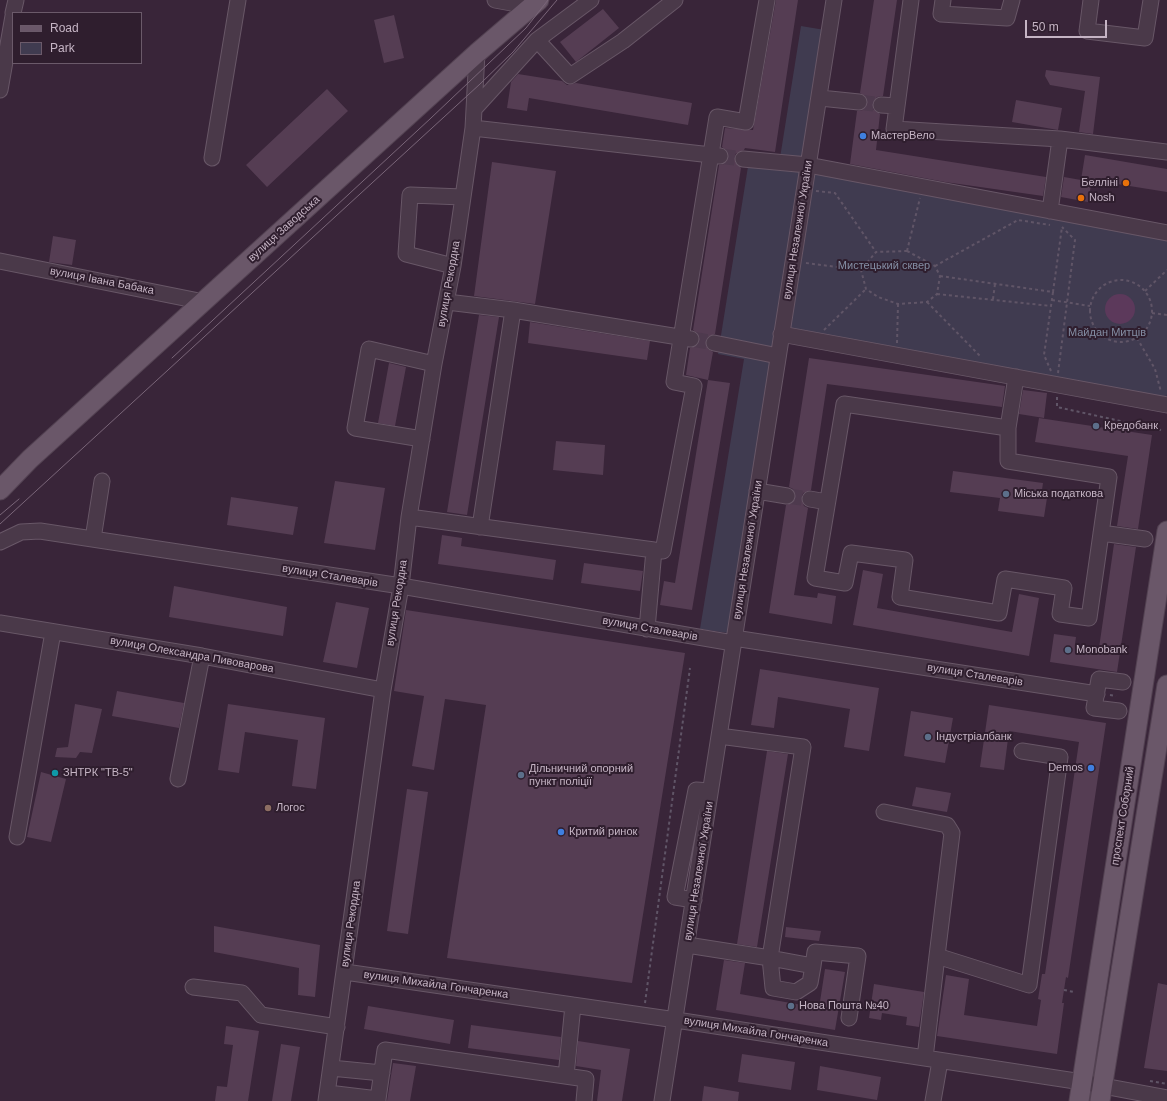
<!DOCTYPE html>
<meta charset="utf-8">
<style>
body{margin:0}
#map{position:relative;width:1167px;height:1101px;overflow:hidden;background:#392539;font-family:Helvetica,sans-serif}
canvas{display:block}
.legend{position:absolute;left:12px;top:12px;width:130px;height:52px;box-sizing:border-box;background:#2f1e2e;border:1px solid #6b5a6a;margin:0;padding:5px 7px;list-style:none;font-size:12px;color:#c5b4c4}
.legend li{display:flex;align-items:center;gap:8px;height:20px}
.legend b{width:20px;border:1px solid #6b5a6a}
.scale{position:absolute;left:1025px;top:20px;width:82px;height:18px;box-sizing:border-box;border:2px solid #c5b4c4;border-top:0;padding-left:5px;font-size:12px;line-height:14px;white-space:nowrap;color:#c5b4c4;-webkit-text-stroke:3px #2f1e2e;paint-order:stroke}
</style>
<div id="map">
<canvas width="1167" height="1101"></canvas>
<ul class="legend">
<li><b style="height:5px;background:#6a5769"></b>Road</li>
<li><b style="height:11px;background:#403b50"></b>Park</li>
</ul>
<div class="scale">50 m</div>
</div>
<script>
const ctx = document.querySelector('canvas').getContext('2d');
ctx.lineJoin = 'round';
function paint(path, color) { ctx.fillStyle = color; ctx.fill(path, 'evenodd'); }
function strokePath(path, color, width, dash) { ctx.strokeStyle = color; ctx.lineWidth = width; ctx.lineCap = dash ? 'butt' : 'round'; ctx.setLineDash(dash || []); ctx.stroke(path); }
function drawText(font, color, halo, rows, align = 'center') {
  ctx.font = font + ' Helvetica,sans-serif'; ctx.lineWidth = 4; ctx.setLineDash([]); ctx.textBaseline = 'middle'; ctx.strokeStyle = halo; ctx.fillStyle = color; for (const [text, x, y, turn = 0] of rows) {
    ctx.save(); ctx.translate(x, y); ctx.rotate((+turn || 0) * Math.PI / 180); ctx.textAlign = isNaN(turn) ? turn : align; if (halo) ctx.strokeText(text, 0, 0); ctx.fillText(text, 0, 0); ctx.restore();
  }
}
const green = new Path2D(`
 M801 26 825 30 728 633 700 629 744 359 718 354 750 154 780 158Z
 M808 165 1167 233V394L1165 404 781 334Z`);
const water = new Path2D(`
 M1105 309a15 15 0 1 1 30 0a15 15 0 1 1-30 0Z`);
const building = new Path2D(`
 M776 0H798L775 152 745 148 744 150 735 154V162L741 168 715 334 708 337 705 342 708 349 713 352 708 380 686 375 690 348 698 345 700 340 699 335 693 330 719 165 724 164 729 157 728 152 722 147 725 128 753 130Z
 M874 0H897L883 96 877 97 872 104 873 109 880 114 876 150 1046 177 1043 196 945 182 850 164 857 111 863 110 868 103 867 98 860 93Z
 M603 9 619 28 576 62 560 42Z
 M394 15 404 58 384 63 374 20Z
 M1046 70 1100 77 1093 134 1079 132 1085 91 1050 85 1045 76Z
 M518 74 562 81 567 85 576 83 692 103 688 125 529 98 527 111 507 108 511 82Z
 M327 89 348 111 267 187 246 165Z
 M1016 100 1062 108 1058 130 1012 122Z
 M1085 155 1167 169V192L1092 180 1088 202 1061 197 1064 177 1081 180Z
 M492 162 556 171 535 304 474 296Z
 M53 236 76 240 72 265 49 262Z
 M479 315 499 317 467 515 447 512Z
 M530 322 650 341 647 360 528 343Z
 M809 358 1005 386 1002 407 827 384 811 490 803 493 801 498 804 506 808 508 794 595 817 598 818 593 836 596 832 624 769 613 786 505 794 502 796 497 793 489 789 487Z
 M389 363 406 367 395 426 378 423Z
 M708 380 730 383 692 610 660 605 664 581 675 583Z
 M1023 390 1047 393 1044 418 1019 414Z
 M1039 418 1152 435 1138 529 1117 526 1128 456 1035 442Z
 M556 441 605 445 603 475 553 470Z
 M953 471 1043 483 1041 497 1047 498 1044 517 998 511 1000 498 950 492Z
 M335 481 385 488 375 550 324 543Z
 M231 497 298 507 293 535 227 525Z
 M442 535 462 538 461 546 556 560 553 580 438 564Z
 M1114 544 1136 547 1117 672 1050 662 1054 634 1076 637 1075 644 1099 648Z
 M584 563 643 571 640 591 581 583Z
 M863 570 883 574 877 608 1012 632 1019 594 1039 598 1029 656 853 625Z
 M174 586 287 607 283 636 169 617Z
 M336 602 369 608 357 668 323 662Z
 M406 610 685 653 632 983 447 958 486 705 445 699 434 770 412 766 424 696 394 691Z
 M760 669 879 688 869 751 844 747 850 709 778 697 774 728 751 725Z
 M117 691 184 703 179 728 112 716Z
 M75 704 102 709 92 753 80 752 76 758 55 757 57 748 68 747Z
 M228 704 325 718 316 789 292 786 298 740 245 732 239 773 218 770Z
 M989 705 1106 723 1068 978 1066 977 1062 1003H1064L1057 1054 937 1036 946 975 969 979 964 1015 1037 1026 1041 1000 1038 999 1042 974H1045L1079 742 1009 731 1004 770 980 767Z
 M911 711 953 718 945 763 904 756Z
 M767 751 788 754 757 947 737 944Z
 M41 772 66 779 51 842 27 837Z
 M916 787 951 793 947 812 912 806Z
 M407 789 428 792 408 934 387 931Z
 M214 926 320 945 315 997 298 995 299 968 214 952Z
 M786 927 821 931 819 941 785 937Z
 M724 960 745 963 740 994 819 1008 825 969 845 972 835 1030 716 1010Z
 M1158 983 1167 985V1071L1144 1068Z
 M874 984 924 992 919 1027 906 1025 907 1017 882 1013 881 1020 869 1018Z
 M368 1006 454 1020 450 1044 364 1029Z
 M471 1025 561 1037 559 1060 468 1048Z
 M226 1026 259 1031 248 1101H215L217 1086 227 1087 233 1045 224 1044Z
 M578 1041 630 1049 622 1101H597L601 1070 576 1066Z
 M281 1044 300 1047 291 1101H272Z
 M742 1054 795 1062 791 1090 738 1082Z
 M393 1063 416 1066 410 1101H387Z
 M820 1066 881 1077 877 1100 817 1090Z
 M704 1086 739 1092 738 1101H702Z`);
const minorTunnel = new Path2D(`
 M859 102 881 105
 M720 156 743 159
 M692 339 714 343
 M787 496 810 499`);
const path = new Path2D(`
 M816 191 835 193 876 252
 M907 251 935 266 940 276 937 294 927 302 898 304 878 297 866 289 861 270 876 252Z
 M907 251 920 198
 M806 263 861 270
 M935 266 1018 220 1050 225
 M940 276 1053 292 1062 227
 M1090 311a31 31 0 1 1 62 0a31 31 0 1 1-62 0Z
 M1145 291 1167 270
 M937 294 1051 306
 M993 299 995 284
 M1052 300 1090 306
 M927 302 981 357
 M1152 313 1167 315
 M824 330 866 289
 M1137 338 1155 369 1161 392
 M897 343 898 304
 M1051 371 1044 355 1053 292
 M1058 373 1075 240 1062 227
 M1057 397V407L1161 430
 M1110 695 1116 696
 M1064 990 1074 992
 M645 1003 690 668
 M1150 1081 1167 1084`);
const minor = new Path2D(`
 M495 0 533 7
 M911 0 894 129 1060 139
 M943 0 941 14 1007 18 1012 0
 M1091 0 1087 31 1145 38 1151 0
 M13 13 16 0
 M537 40 570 76 623 41 675 0
 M0 90 13 16
 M820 98 859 102
 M881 105 897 106
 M476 107 537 40 591 0
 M473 128 720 156
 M212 158 238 0
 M743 159 808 165 1167 233
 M1050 211 1060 139 1167 152
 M0 261 204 302
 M453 266 406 254 410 195 463 197
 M447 302 513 310 691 339
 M781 334 1167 405
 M714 343 778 356
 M1008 428 844 404 815 578 845 583 851 553 905 560 900 597 999 613 1005 579 1064 588 1060 614 1089 618 1109 477 1008 461V428L1016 377
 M422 439 355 428 369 349 434 364
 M757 491 787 496
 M810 499 827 502
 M409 517 654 550
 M480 527 513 310
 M1101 533 1145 539
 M93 539 102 481
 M0 542 21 532 40 531 401 586 733 643
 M0 623 202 656 383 690
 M647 629 654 550 663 551 694 386 674 382 717 117 746 122 767 0
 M734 638 1097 694
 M1119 711 1094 708 1099 679 1123 682
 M178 779 202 656
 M884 812 947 825 952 833 937 956
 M17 837 53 632
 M694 900 675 897 696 790 710 791
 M687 945 770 958 803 747 719 736
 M770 958 813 966 810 983 796 992 773 988Z
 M813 966 815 952 858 956 849 1018
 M345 972 676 1020 1082 1082 1167 1098
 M193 987 242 993 261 1015 337 1027
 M925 1058 937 956 1029 985 1060 757 1022 751
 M331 1068 382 1073
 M566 1076 573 1005
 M328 1093 378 1099V1101
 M378 1099 385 1050 586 1079 584 1101
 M326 1101 383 690 401 586 409 517 434 364 453 266 473 128 477 53
 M662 1101 834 0
 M933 1101 940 1061`);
const major = new Path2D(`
 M0 490 30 459 477 53 539 0
 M1079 1101 1167 531
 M1100 1101 1167 685`);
const tram = new Path2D(`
 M172 358 431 118 526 28 548 0
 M0 515 19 499
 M0 524 480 84 513 52 557 0`);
const markers = [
 [863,136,4,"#3f7fe0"],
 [1126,183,4,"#e8710a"],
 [1081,198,4,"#e8710a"],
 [1096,426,4,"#5c6f8a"],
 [1006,494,4,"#5c6f8a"],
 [1068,650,4,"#5c6f8a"],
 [928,737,4,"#5c6f8a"],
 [1091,768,4,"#3f7fe0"],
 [55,773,4,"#0f9aa8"],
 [521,775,4,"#5c6f8a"],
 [268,808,4,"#8d6e63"],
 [561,832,4,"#3f7fe0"],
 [791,1006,4,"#5c6f8a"]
];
const poiNames = [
 ["МастерВело",871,136],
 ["Белліні",1118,183,"right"],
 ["Nosh",1089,198],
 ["Кредобанк",1104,426],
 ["Міська податкова",1014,494],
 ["Monobank",1076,650],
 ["Індустріалбанк",936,737],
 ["Demos",1083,768,"right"],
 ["Дільничний опорний",529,769],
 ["пункт поліції",529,782],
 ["ЗНТРК \"ТВ-5\"",63,773],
 ["Логос",276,808],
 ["Критий ринок",569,832],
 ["Нова Пошта №40",799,1006]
];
const streetNames = [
 ["вулиця Заводська",284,229,-42],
 ["вулиця Незалежної України",798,230,-81],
 ["вулиця Івана Бабака",102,281,11],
 ["вулиця Рекордна",449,284,-80],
 ["вулиця Незалежної України",748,550,-81],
 ["вулиця Сталеварів",330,576,9],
 ["вулиця Рекордна",397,603,-81],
 ["вулиця Сталеварів",650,629,10],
 ["вулиця Олександра Пивоварова",192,655,10],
 ["вулиця Сталеварів",975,675,9],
 ["проспект Соборний",1123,816,-81],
 ["вулиця Незалежної України",699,871,-81],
 ["вулиця Рекордна",351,924,-82],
 ["вулиця Михайла Гончаренка",436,985,8],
 ["вулиця Михайла Гончаренка",756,1032,9]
];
const parkNames = [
 ["Мистецький сквер",884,266],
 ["Майдан Митців",1107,333]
];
paint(green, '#403b50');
paint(water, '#5c395b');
paint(building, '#553d53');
strokePath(minorTunnel, '#4e3a4e', 15, [15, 8]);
strokePath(minor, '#685767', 17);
strokePath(major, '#534252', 21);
strokePath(path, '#605567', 2, [3, 3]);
strokePath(minor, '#4a3949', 15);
strokePath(major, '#6a5769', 19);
strokePath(tram, '#7a6679', 1);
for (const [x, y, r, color] of markers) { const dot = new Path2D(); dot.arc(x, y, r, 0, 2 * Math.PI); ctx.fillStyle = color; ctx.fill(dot); strokePath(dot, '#2f1e2e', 1.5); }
drawText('11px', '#c5b4c4', '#2f1e2e', poiNames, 'left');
drawText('11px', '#c5b4c4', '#2f1e2e', streetNames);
drawText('11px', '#848ea4', '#2f1e2e', parkNames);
</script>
